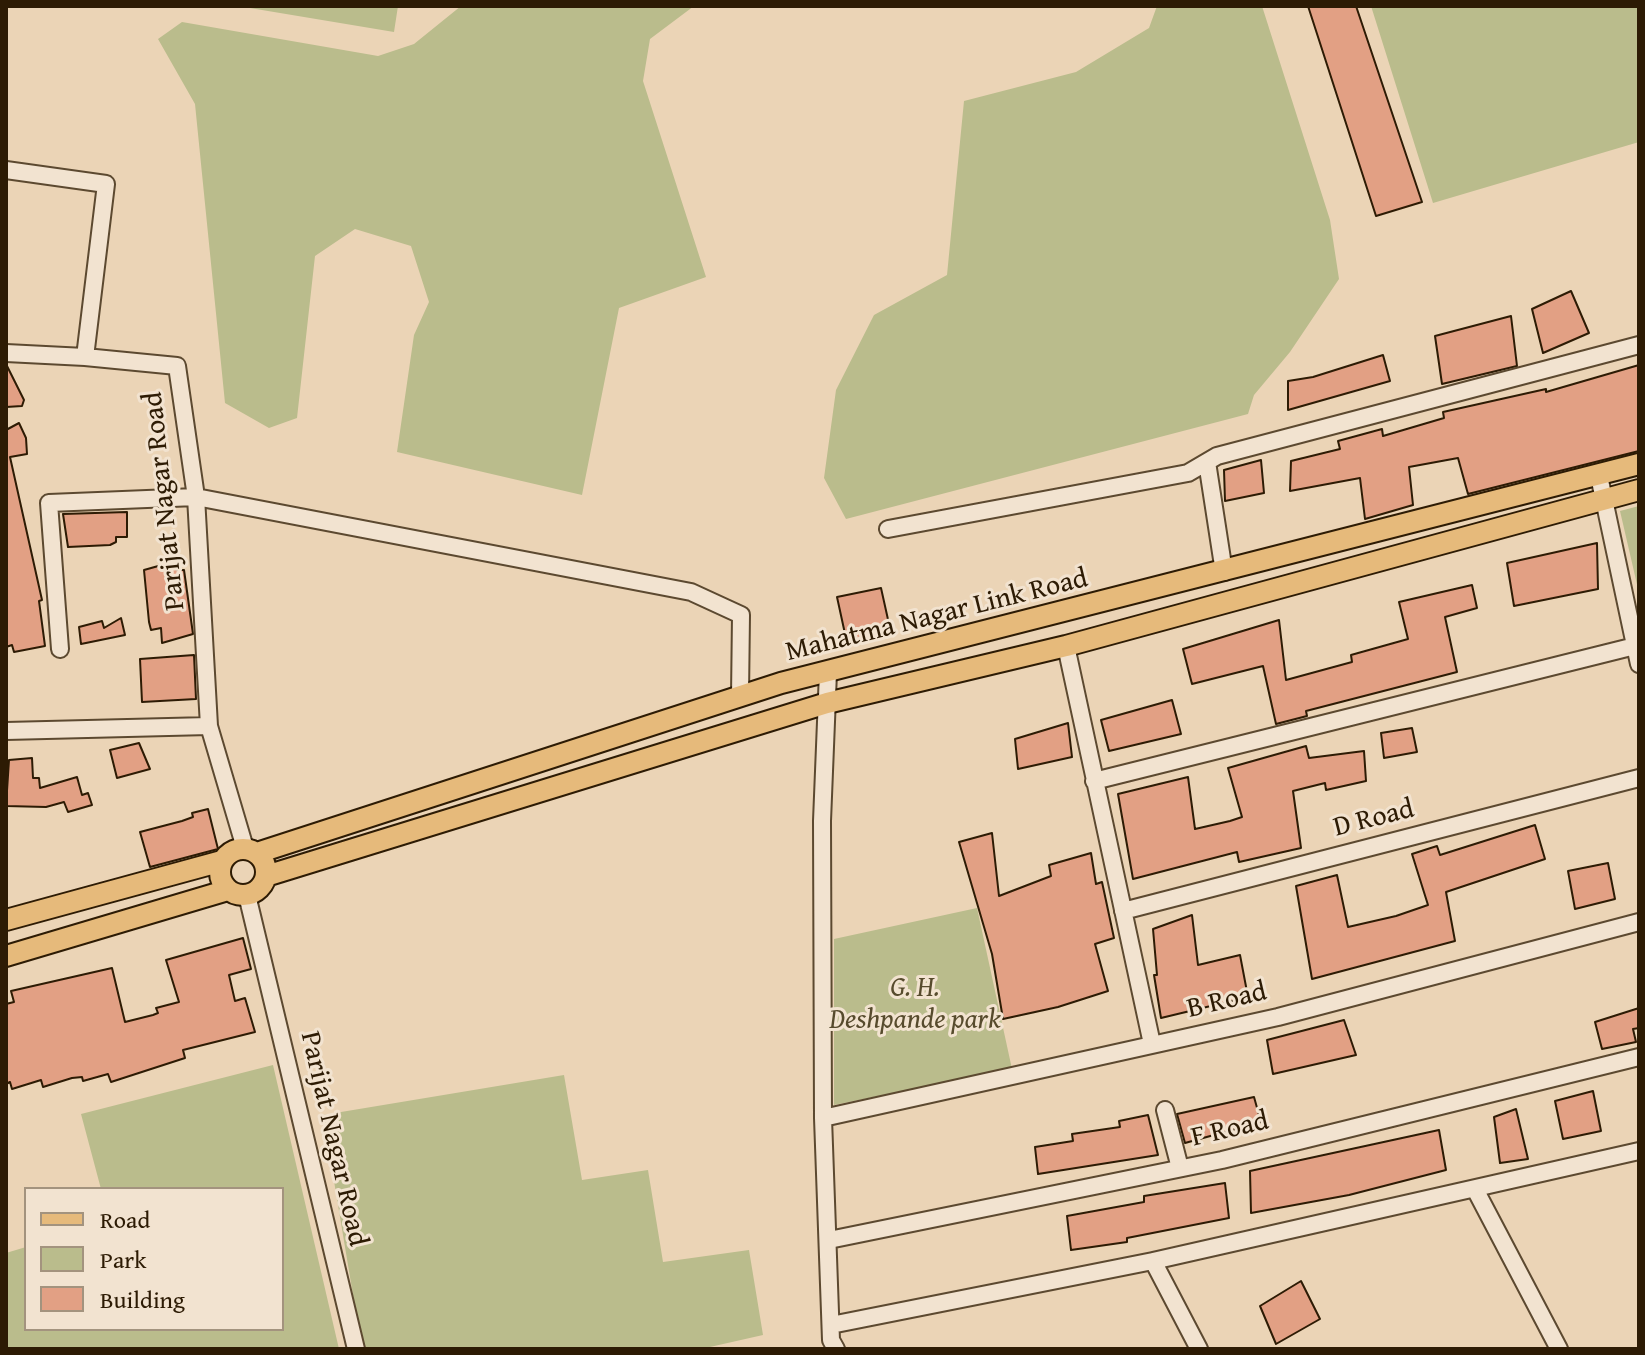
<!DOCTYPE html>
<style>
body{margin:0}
#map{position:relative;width:1645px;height:1355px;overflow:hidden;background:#ebd4b6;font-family:"Gentium Book Plus",serif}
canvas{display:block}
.frame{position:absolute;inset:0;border:8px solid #2d1b04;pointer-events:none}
.legend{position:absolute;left:24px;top:1187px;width:260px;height:144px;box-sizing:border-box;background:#f2e3d0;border:2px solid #a3937e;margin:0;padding:10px 14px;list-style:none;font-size:24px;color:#2d1b04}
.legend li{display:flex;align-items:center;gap:16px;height:40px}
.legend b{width:40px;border:2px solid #a3937e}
</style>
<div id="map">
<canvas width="1645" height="1355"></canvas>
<div class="frame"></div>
<ul class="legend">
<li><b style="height:10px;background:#e6ba7b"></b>Road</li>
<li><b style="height:22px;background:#babc8c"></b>Park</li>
<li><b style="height:22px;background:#e2a084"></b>Building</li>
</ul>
</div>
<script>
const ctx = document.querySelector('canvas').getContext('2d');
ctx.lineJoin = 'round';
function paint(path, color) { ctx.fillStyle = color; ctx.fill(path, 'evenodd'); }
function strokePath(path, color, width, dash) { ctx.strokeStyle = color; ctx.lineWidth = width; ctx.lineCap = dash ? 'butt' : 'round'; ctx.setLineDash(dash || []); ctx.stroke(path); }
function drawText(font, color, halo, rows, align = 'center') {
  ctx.font = font + ' "Gentium Book Plus",serif'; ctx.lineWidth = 6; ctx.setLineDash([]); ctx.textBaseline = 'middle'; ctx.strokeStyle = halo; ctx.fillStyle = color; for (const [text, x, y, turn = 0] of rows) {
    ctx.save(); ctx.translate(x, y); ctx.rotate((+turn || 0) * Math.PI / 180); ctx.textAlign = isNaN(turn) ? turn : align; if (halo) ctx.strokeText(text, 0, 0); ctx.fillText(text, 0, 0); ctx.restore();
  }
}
const green = new Path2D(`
 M238 6H398L394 32Z
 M461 6H694L650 39 643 81 706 277 619 308 582 495 397 452 414 335 429 302 411 246 355 229 315 256 297 418 269 428 225 403 195 104 158 39 182 22 378 56 414 44Z
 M1157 6H1262L1330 220 1339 279 1290 352 1254 395 1248 414 846 519 824 478 836 390 874 315 947 275 964 101 1076 72 1149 28Z
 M1371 6H1639V142L1433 203Z
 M1639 506V593L1620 511Z
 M977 908 1012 1069 834 1105V939Z
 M273 1065 339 1349H6V1253L26 1247V1329H282V1189H101L81 1114Z
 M564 1075 582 1180 648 1170 663 1262 749 1250 763 1335 701 1349H362L323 1115Z`);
const building = new Path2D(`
 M1308 6H1356L1422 202 1376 216Z
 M1571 291 1589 333 1543 353 1532 309Z
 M1511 316 1517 366 1442 384 1435 336Z
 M1383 355 1390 381 1288 410V381L1313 377Z
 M6 364 24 400 22 406 6 407Z
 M1639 365V451L1468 494 1458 458 1409 467 1413 505 1365 519 1360 478 1290 491 1291 461 1340 449 1338 441 1382 429 1383 436 1444 418 1443 412 1546 389V392Z
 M19 423 26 438 27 454 10 457 42 600 39 601 45 646 14 652 12 645 6 647V430Z
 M1261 460 1264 493 1225 501 1224 470Z
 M127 512V537H116V542L110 545 68 547 63 514Z
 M1597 543 1598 589 1514 606 1507 563Z
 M169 563V566L176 565 177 570H184L193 634 162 643 161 628 151 630 149 622 144 570Z
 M1472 585 1477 608 1445 617 1457 672 1306 711 1307 716 1276 724 1263 666 1192 684 1183 649 1279 620 1286 680 1352 662 1351 655 1408 639 1399 602Z
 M881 588 891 633 847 643 837 597Z
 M121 618 125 635 81 644 79 627 102 621 104 628Z
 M194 655 196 699 142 702 140 659Z
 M1172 700 1181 734 1109 751 1101 720Z
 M1068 723 1072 757 1018 769 1015 739Z
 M1412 728 1417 752 1384 758 1381 733Z
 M139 743 150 769 117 778 110 750Z
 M1306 746 1309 758 1364 751 1366 781 1326 790 1325 783 1293 791 1301 848 1239 862 1237 852 1133 879 1118 794 1188 777 1195 829 1230 821 1242 817 1228 768Z
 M32 758 33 778H39L40 788 77 777 82 795 88 793 92 805 68 812 64 802 46 807 6 806 9 760Z
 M208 809 218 849 150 867 140 832 182 821 193 817 192 813Z
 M1535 825 1545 859 1446 892 1455 941 1312 979 1296 886 1337 875 1348 927 1396 916 1428 905 1412 854 1437 846 1440 855Z
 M992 833 999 896 1051 876 1049 865 1091 853 1096 884 1102 882 1114 938 1095 944 1108 991 1058 1007 1003 1019 992 954 959 842Z
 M1608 863 1615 899 1575 909 1568 871Z
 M1192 915 1198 965 1240 955 1248 997 1161 1018 1154 975H1157L1153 929Z
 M243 938 251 969 229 975 235 1001 245 998 255 1032 183 1050 185 1058 111 1082 108 1074 83 1081 82 1077 72 1078 43 1087 41 1080 12 1089 10 1082 6 1084V1004L14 1002 11 991 112 968 125 1022 153 1015 158 1013 156 1008 179 1002 166 960Z
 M1639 1008V1028L1633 1029 1636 1042 1602 1049 1595 1022Z
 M1344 1020 1356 1055 1273 1074 1267 1040Z
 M1593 1091 1601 1131 1563 1139 1555 1101Z
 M1254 1097 1261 1122 1185 1143 1177 1114Z
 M1516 1109 1528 1159 1500 1163 1494 1117Z
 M1148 1115 1158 1155 1038 1174 1035 1147 1073 1141 1072 1134 1120 1127 1119 1121Z
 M1439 1130 1446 1170 1349 1195 1251 1213 1250 1171Z
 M1225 1183 1229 1218 1127 1238V1242L1071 1250 1067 1216 1144 1202V1196Z
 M1301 1281 1320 1319 1276 1344 1260 1306Z`);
const minor = new Path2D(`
 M6 170 106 184 85 357 177 366 196 497 209 726 245 848
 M6 353 85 357
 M1207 462 1224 572
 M1599 476 1639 664
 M888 529 1188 473 1217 456 1639 345
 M1066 646 1152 1044
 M60 649 49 503 196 497 691 592 741 615 740 696
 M828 672 822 821 823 1118 831 1340 836 1349
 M6 731 209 726
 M1094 781 1635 646
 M247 895 356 1349
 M1123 911 1639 778
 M1165 1110 1180 1168
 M823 1118 1278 1017 1639 922
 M1476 1191 1559 1349
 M829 1240 1222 1160 1639 1057
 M1153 1261 1199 1349
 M831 1325 1153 1261 1639 1151`);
const major = new Path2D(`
 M220 872a23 23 0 1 1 46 0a23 23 0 1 1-46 0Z
 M257 853 781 683 1639 464
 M266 876 827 703 1066 646 1639 490
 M6 920 222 861
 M6 956 228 890`);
const streetNames = [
 ["Parijat Nagar Road",165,501,-96],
 ["Mahatma Nagar Link Road",937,616,-14],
 ["D Road",1374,819,-14],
 ["B Road",1227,1001,-13],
 ["F Road",1230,1130,-13],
 ["Parijat Nagar Road",333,1139,77]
];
const parkNames = [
 ["G. H.",915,989],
 ["Deshpande park",915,1021]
];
paint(green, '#babc8c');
paint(building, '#e2a084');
strokePath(building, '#2d1b04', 2);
strokePath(minor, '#5c4930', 20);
strokePath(major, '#2d1b04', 24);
strokePath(minor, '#f2e3d0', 16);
strokePath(major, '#e6ba7b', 20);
drawText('28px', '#2d1b04', '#f2e3d0', streetNames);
drawText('italic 28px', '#574b2d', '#f2e3d0', parkNames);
</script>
